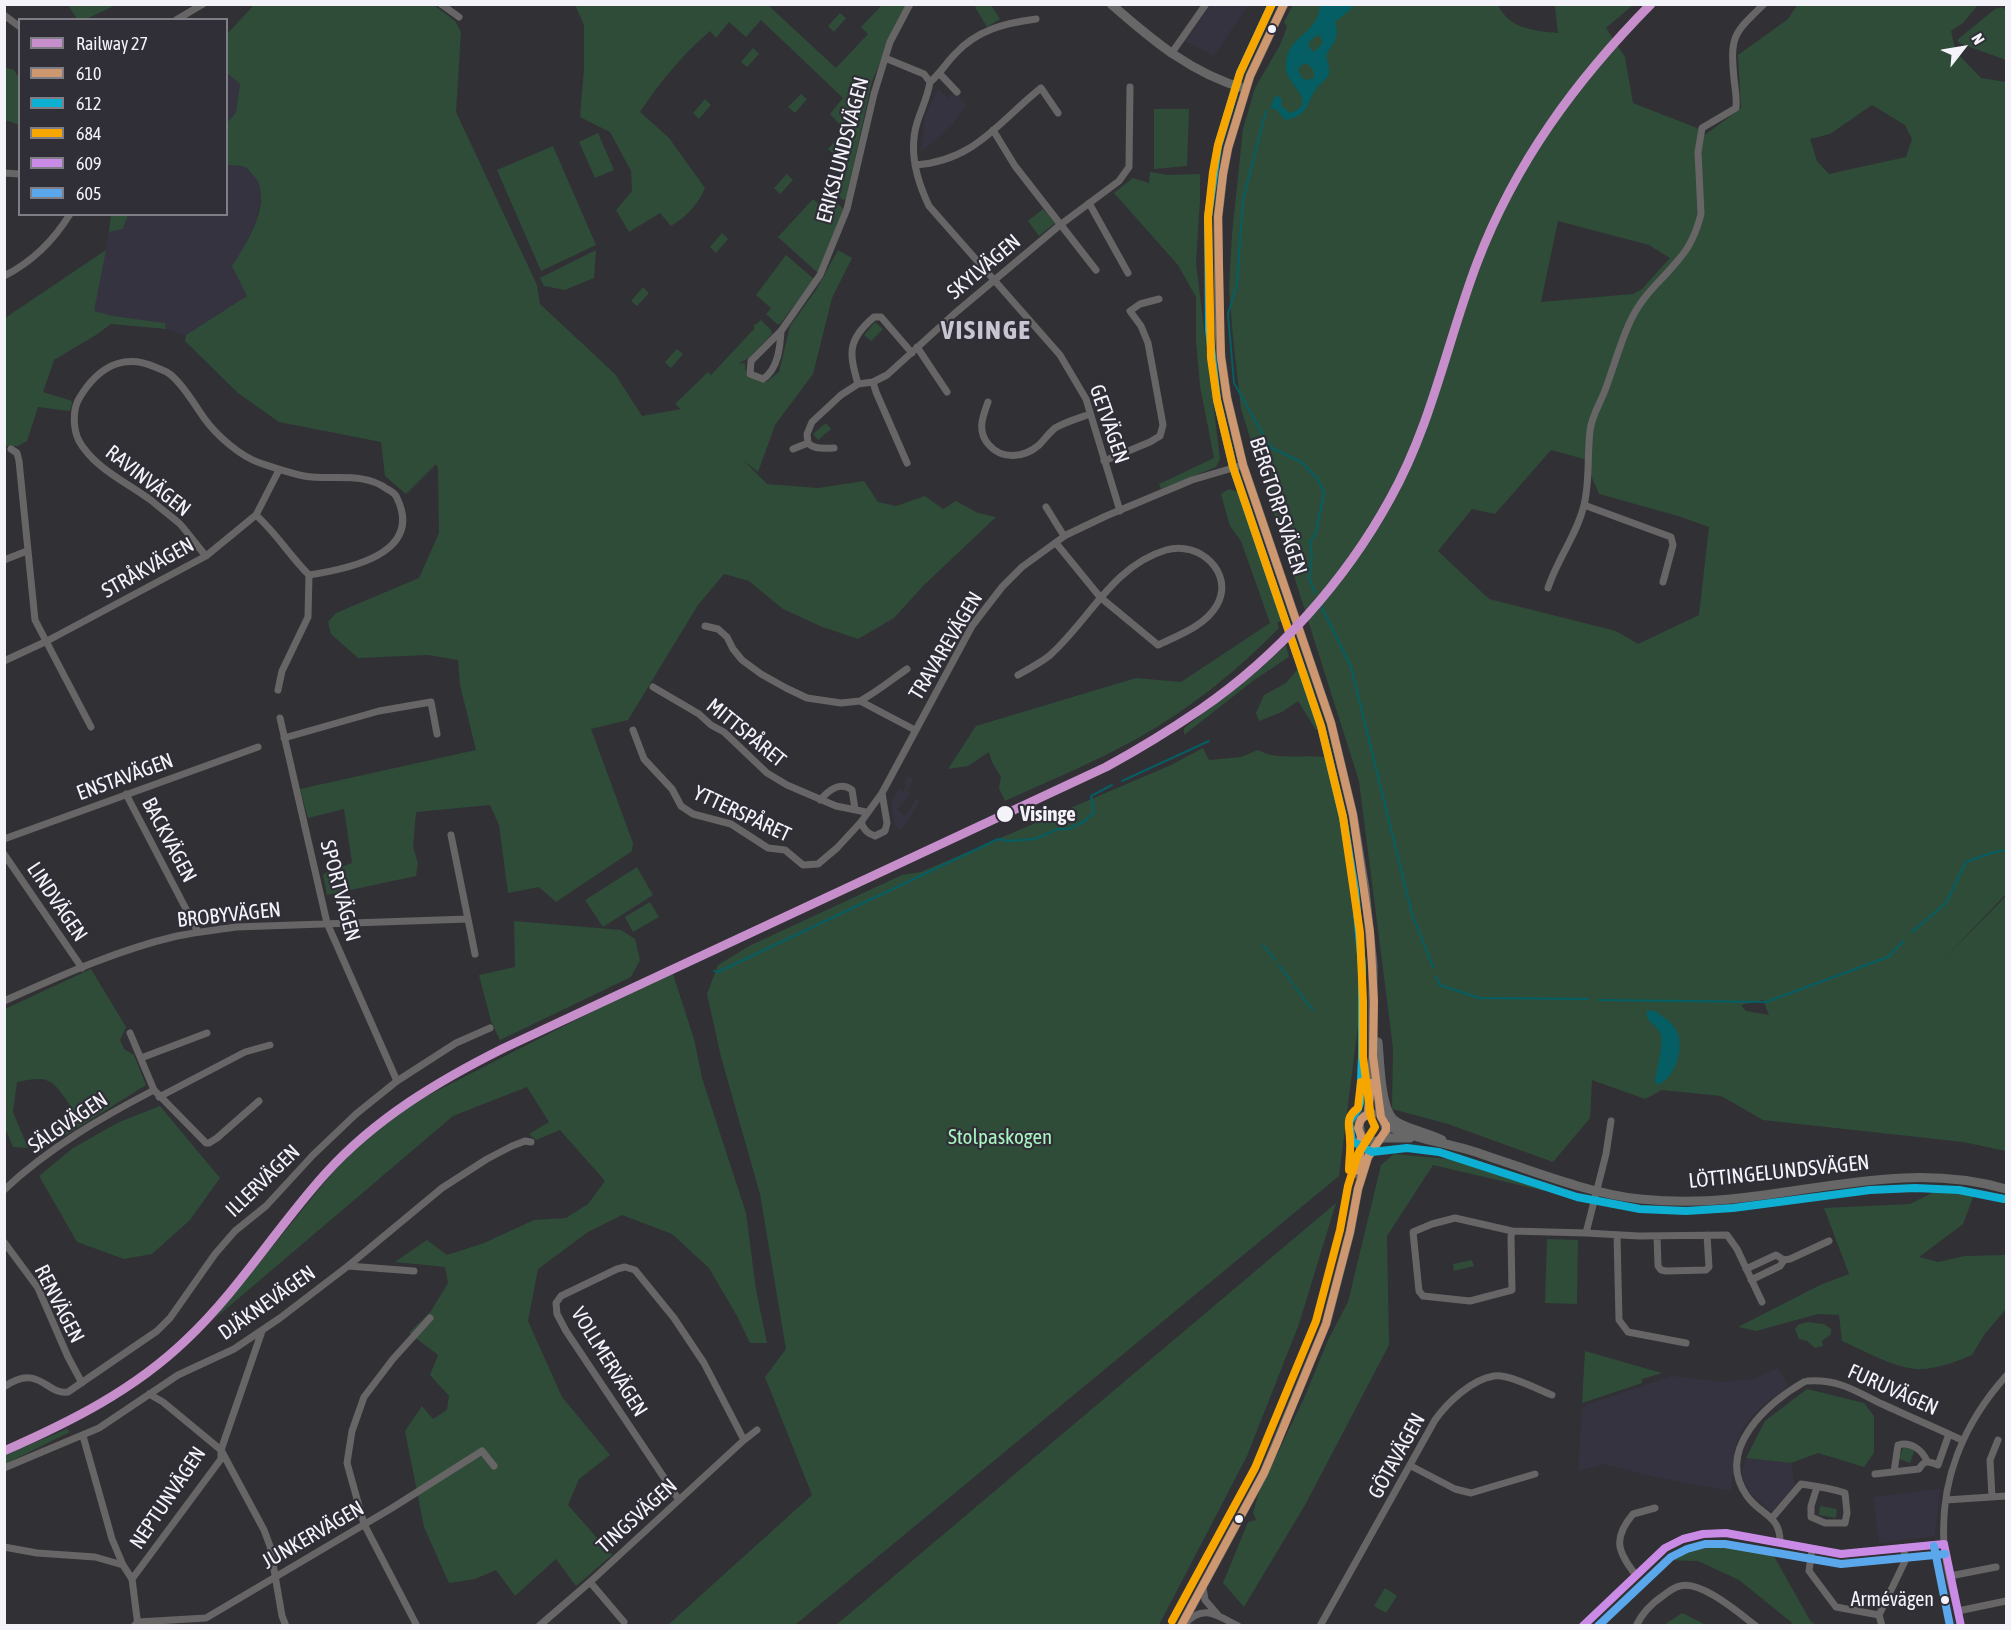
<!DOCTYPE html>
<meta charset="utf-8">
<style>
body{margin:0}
#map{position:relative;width:2011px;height:1630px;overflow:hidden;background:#313035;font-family:"Asap Condensed",sans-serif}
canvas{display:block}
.frame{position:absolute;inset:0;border:6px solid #f5f3fa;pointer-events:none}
.legend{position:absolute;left:18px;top:18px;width:210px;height:198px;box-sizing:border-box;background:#302e37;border:2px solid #7f7d85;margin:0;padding:8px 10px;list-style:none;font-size:18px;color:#f5f3fa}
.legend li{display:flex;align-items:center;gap:12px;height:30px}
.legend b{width:30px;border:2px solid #7f7d85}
.north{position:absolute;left:1933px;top:18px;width:60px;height:60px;-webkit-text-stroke:4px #302e37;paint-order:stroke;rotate:59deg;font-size:16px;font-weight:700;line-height:24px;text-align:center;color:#f5f3fa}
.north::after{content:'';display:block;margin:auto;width:21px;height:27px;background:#f5f3fa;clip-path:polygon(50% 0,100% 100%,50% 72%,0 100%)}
</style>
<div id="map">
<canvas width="2011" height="1630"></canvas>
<div class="frame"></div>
<ul class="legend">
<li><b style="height:8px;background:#c78ecc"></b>Railway 27</li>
<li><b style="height:8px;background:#cd976f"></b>610</li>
<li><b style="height:8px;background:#0dafd3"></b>612</li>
<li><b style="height:8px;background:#f7a600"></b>684</li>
<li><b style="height:8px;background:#ca8be6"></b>609</li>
<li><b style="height:8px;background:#5aa8eb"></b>605</li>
</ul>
<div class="north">N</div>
</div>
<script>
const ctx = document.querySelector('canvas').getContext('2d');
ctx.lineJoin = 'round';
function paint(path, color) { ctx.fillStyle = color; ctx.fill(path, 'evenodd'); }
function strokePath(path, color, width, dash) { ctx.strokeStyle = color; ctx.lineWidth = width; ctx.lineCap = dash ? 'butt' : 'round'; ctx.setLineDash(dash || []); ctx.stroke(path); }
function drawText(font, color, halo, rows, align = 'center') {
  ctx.font = font + ' "Asap Condensed",sans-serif'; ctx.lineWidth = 4.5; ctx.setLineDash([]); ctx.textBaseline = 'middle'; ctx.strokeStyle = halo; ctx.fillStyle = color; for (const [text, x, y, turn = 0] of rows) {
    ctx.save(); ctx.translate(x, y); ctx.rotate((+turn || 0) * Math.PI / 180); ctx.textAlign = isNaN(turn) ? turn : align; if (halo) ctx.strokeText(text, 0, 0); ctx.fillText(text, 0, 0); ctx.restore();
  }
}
const built = new Path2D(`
 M1211 5H1248L1214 56 1185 41Z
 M227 73 240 84 236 112 227 123Z
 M938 89 948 98 954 92 966 105 951 126 921 152 925 116Z
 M227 165 245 167 255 177 262 192 256 221 246 244 232 266 247 296 186 335 166 329 165 323 113 316 93 311 109 232 123 229 128 215 226 214Z
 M908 776 914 779 907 791 910 793 897 810 906 816 916 799 920 801 901 830 896 827 891 803 899 789 903 791 907 786 904 783Z
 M1778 1368 1788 1385 1783 1391 1763 1405 1749 1420 1742 1431 1735 1448 1731 1491 1655 1477 1604 1464 1578 1471 1582 1411 1586 1405 1673 1376 1725 1382 1754 1379Z
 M1746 1458 1791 1463 1795 1485 1772 1512 1750 1493 1743 1479 1742 1471Z
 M1940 1489 1935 1536 1879 1543 1873 1497Z`);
const green = new Path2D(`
 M68 5H116L86 19H77Z
 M254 5H434L455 21 461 32 456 112 537 285 540 304 615 374 642 416 681 409 675 404 708 372 711 375 755 328 753 326 761 320 771 330 772 334 749 358 738 364 745 363 746 373 766 382 779 372 790 326 816 290 838 250 852 258 832 298 813 374 775 425 758 472 743 460 767 484 818 488 864 481 878 502 896 506 925 496 943 509 956 501 978 513 996 517 924 585 894 618 858 639 820 626 783 609 749 581 724 574 698 605 628 720 591 729 633 843 632 851 556 902 539 887 508 893 499 825 490 805 416 812 413 847 418 863 416 876 327 895 323 874 352 863 344 809 308 818 300 789 476 750 460 685 458 660 428 655 358 658 331 634 328 622 336 613 419 578 439 533 438 468 436 464 406 494 385 476 381 442 279 422 238 393 185 341 186 335 247 296 232 266C247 244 276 197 252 174 249 171 248 168 245 167 240 165 232 166 227 165V123L236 112 240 84 227 73V34Z
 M575 5H771L770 7 836 68 868 34 861 27 882 5H906L872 81 846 199 843 200 834 191V187L843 177 841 169 845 164 828 149 845 130 830 114 843 98 761 20 746 37 729 22 716 38 710 31C682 55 660 82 640 112L669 138 705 188C697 206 687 216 671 226L660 213 629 232 616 210 632 191 631 171 610 132 580 117 584 69V25Z
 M978 5H991L1000 19 987 27 975 7Z
 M1293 5H1498C1509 29 1535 31 1558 33L1555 7 1556 5H1633L1606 28 1625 57 1633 103 1697 128 1705 135 1741 108 1738 55 1788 19 1797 5H1978L1963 23 1951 31 1956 52 1981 78 2006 82V894L1940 963 2006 896V1151L1963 1142 1763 1120 1721 1096 1662 1090 1645 1099 1592 1080 1590 1118 1553 1162 1448 1124 1392 1109 1393 1048 1359 781 1241 409 1233 338 1229 288 1232 234 1243 129 1255 88 1280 45 1287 27 1284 22ZM1872 105 1905 125 1912 139 1906 157 1829 174 1817 161 1810 139 1830 134ZM1558 221 1649 245 1670 258 1642 289 1633 294 1541 302ZM1551 450 1584 459 1599 494 1678 516 1709 527 1699 615 1638 644 1616 631 1489 599 1438 551 1472 509 1495 514ZM1763 1000 1769 1015 1746 1011 1741 1005Z
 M2002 7 2006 10V60L1959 43 1957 40 1995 9Z
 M840 13 846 18 834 32 828 26Z
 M753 48 759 54 747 67 741 62Z
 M4 67 14 70 19 78V125L5 120Z
 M801 94 807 99 795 113 788 107Z
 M705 99 711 105 699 119 693 113Z
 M1154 109H1189L1187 166 1154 169Z
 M598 133 614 170 595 178 579 142Z
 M553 146 596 245 541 271 497 170Z
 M1150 172 1168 175 1200 174V200L1196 263 1220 459 1216 467 1161 489 1159 484 1214 458 1200 386 1196 340V297L1178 265 1114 193 1133 178 1149 183Z
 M787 174 793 180 780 194 774 188Z
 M813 199 823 208 832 199 844 209 818 273 778 237Z
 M1043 209 1055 223 1039 236 1028 221Z
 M111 215H128L123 229 109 232Z
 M722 233 728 239 716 253 710 247Z
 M106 250 94 311 113 316 165 323 166 329 111 324 96 335 54 360 43 392 72 401 71 409 69 411 38 407 27 441 18 446H5V318Z
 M596 250 594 278 565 290 544 286 540 278Z
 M786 255 814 279 780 324H777L766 314 771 308 756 295Z
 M643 287 649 293 637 306 631 301Z
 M875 322 883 329 871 341 864 335Z
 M677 349 683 354 671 368 665 362Z
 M826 423 831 429 818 440 813 434Z
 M1229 489 1238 492 1287 621 1277 622 1279 628C1237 671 1191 708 1138 738 1095 762 1049 781 1005 801L999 788 1001 777 992 762 989 752 968 766 948 769 976 726 1136 678 1181 682 1270 623 1241 541 1230 526 1221 494Z
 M1286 645 1289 657 1254 680 1184 735V728L1261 668Z
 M1298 669 1308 670 1322 723 1316 730 1298 701 1282 712 1259 721 1256 713 1264 695 1286 683Z
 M1203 748 1209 760 1241 757 1258 750C1278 761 1301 754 1324 757L1335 771 1354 877 1359 917 1362 994 1339 1176 795 1625H668L812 1495 765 1377 786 1349 760 1194 721 1057 707 994 718 965 749 946 902 875 921 872 1171 765Z
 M637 867 653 895 603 927 585 900Z
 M650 902 659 917 633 932 625 917Z
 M514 921 621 930 635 939 640 960 631 977 500 1040 491 1021 479 975 515 967Z
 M91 969 126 1027 120 1040 124 1049 134 1055 146 1085 63 1137 70 1105C52 1079 49 1075 17 1082L13 1112 28 1148 13 1147 5 1128V1009Z
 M672 971 694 1039 702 1078 746 1213 756 1290 767 1343H750L737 1316 709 1268 672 1234 622 1215 588 1232 538 1269 528 1321 562 1397 610 1455 579 1479 568 1505 612 1555 576 1586 556 1559 515 1596 496 1570 475 1579 449 1583 424 1527 405 1431 422 1406 433 1419 447 1410 449 1396 430 1375 438 1355 409 1333 431 1311 448 1283 445 1267 395 1262 427 1240 447 1255 484 1243 534 1220 566 1218 588 1204 605 1181 560 1130 536 1140 529 1134 549 1122 527 1087 453 1116 213 1320 328 1178 367 1135 413 1103Z
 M160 1106 220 1178 190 1220 152 1254 124 1259 77 1242 39 1176 73 1148 119 1122Z
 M1430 1147 1536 1182 1545 1191 1433 1165 1387 1236 1389 1345 1305 1505 1244 1607 1223 1583 1248 1522 1256 1520 1253 1513 1259 1492 1305 1396 1328 1340 1348 1302 1381 1165 1394 1154 1448 1159 1449 1155 1428 1150Z
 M1938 1190 1975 1192 1963 1224 1919 1257 1938 1262 1965 1256 2006 1255V1309L1984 1335 1972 1355C1956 1362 1934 1370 1917 1369 1892 1367 1865 1351 1842 1341L1839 1315 1818 1314 1756 1331 1738 1327 1820 1285 1849 1274 1824 1208 1910 1204Z
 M1336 1203 1299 1324 1247 1456 1159 1625H836Z
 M1547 1239 1578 1240 1577 1304 1545 1303Z
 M1472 1260 1474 1266 1454 1271 1453 1264Z
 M1807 1322 1824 1324 1831 1329V1334L1822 1341 1823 1346 1815 1348 1807 1341 1799 1339 1795 1329 1798 1325Z
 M1585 1351 1662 1373 1642 1379V1383L1582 1403Z
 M1807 1389 1864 1403 1874 1416V1453L1864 1467 1818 1453 1791 1463 1746 1458 1765 1421Z
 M67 1429 70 1432 5 1464V1455Z
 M1904 1445 1915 1449 1910 1463 1899 1459Z
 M1820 1506 1837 1509 1836 1518 1819 1515Z
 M1731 1543 1771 1551 1811 1622 1817 1625H1792L1791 1622 1739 1580 1698 1561 1660 1560 1688 1544Z
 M1385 1588 1397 1596 1386 1613 1374 1606Z
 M1682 1613 1706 1625H1664Z`);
const water = new Path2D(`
 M1321 4 1352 5V8L1335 22C1340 37 1334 42 1326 55 1327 60 1330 68 1329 73 1328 79 1320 83 1317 88 1305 103 1311 115 1285 120L1277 110 1270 108 1276 95 1282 99 1281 106 1290 113C1321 103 1286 85 1286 68 1286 38 1305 40 1317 18 1319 14 1319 9 1321 4ZM1317 35 1321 37 1323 43 1314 52 1309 47V42ZM1306 63C1312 67 1315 71 1314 78L1306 80 1302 78 1298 70 1300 66Z
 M1653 1010C1661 1015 1670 1021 1675 1028 1686 1044 1676 1079 1657 1085L1655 1081C1657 1067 1663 1049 1661 1035 1658 1024 1644 1022 1647 1011Z`);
const stream = new Path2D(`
 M1266 111 1243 200 1237 284 1228 314 1234 383 1270 447 1301 462 1317 478 1324 493 1316 532 1310 542 1312 557 1309 578 1315 593
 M1321 606 1351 667 1412 914 1433 967
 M1122 781 1209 741
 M1912 932 1946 903 1966 862 1991 853 2006 850
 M1263 945 1275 960
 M1279 965 1292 983
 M714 971 718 972 998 839 1008 841 1035 839 1058 829H1068L1085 821 1094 812 1091 796 1112 785
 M1436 977 1440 985 1479 998 1588 999
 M1294 986 1313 1010
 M1599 1000 1766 1002 1888 957 1904 941`);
const minor = new Path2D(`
 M441 4 459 17
 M4 15 20 27
 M176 20 203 4
 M1171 54 1206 4
 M885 58 924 74 930 82C928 96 921 110 917 123 908 152 917 181 929 206L1060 355 1086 399 1120 511
 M940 74 957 92
 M930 82C940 74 946 63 955 54 977 30 1005 23 1036 19
 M993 130 1015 166 1096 270
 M915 165C975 161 998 122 1041 88L1058 113
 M4 173 20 174
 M1089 203 1128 273
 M4 276C32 262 54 240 70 214
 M781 331C780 348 778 369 763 379L750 374 751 361 781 331 820 275 847 209 874 94 890 42 910 4
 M917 347 947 392
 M873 382 876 392 907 463
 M858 384C849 353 847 340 874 317H881L912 353
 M988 402C982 418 977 432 989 445 1002 460 1024 458 1039 445 1044 440 1049 433 1055 428 1065 422 1079 418 1090 414
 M834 448C824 448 815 450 808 443L807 434 812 422 841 395 858 384 873 382 887 375 954 314 1060 225 1119 181 1129 167 1130 87
 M11 449 17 453 19 461 35 620 91 727
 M793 449 808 443
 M1104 461 1150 442 1160 436 1163 425 1148 343 1141 326 1130 311 1140 304 1159 299
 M1584 505 1671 537 1673 545 1663 582
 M1046 507 1064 536
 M256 515C276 533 290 556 309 575
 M206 556C197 546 189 534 180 524 171 516 161 509 152 501 128 483 94 468 79 441 73 429 72 409 80 397 97 369 122 352 155 367 160 369 167 371 171 375 185 387 194 404 204 418 217 436 240 456 260 463 275 468 289 473 304 476 332 481 363 471 387 489 391 491 396 494 397 498 424 554 348 569 309 575
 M4 560 27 551
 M1548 588C1557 559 1577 535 1584 505 1590 481 1587 456 1590 431 1591 418 1599 405 1604 393 1613 370 1619 346 1629 324 1642 294 1660 283 1679 259 1690 247 1697 230 1701 214L1698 152 1702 128 1736 108C1737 98 1735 88 1734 79 1730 36 1733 34 1764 4
 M705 626 718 629 727 637 733 649 742 660 761 674 786 688 807 698 841 703 860 701 915 730
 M4 661 47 641 206 556 256 515 279 470
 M1018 675C1029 669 1040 663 1049 656 1089 621 1112 566 1166 550 1199 540 1235 573 1217 605 1205 626 1179 635 1158 645L1100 597 1056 543
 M653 687 699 714 711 725 724 732 767 773 787 785 836 806 866 812
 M278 690 282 671 308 617 309 575
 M860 701C877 692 891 680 907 669
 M280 718 327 923 397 1081
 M633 730 644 759 672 789 681 806 693 814 731 824 768 848 785 850 803 865 818 864 837 848 861 822 882 793 972 626 1002 587 1022 567 1066 535 1106 516 1192 480 1243 465
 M284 738 379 711 431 702 437 734
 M126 794 198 932
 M820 800C829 790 840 781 852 790L855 809
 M861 822C864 830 867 833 875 836L885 831 887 823 882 793
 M4 839 258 747
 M4 854 82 968
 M468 919 475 954
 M4 1001C60 976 117 950 177 936 196 932 216 930 236 927L468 919 451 835
 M130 1033 154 1090 206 1143H209L217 1138 259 1101
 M141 1058 207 1033
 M159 1097 245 1052 270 1045
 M4 1190C47 1149 102 1117 154 1090
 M1512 1231 1455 1218 1432 1224 1413 1232 1419 1291 1423 1296 1470 1301 1512 1290 1511 1237 1512 1231 1586 1233 1606 1154 1611 1121
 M1586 1233 1639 1236 1727 1235 1737 1249 1762 1302
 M1617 1235 1619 1320 1628 1332 1686 1343
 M1657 1236 1658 1266 1661 1270 1666 1271 1706 1270 1709 1267 1707 1235
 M4 1242 38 1288 68 1357 82 1383
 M348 1266 414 1271
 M1746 1269 1776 1255 1784 1260
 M1751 1280 1780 1266 1784 1260 1790 1259 1829 1241
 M1808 1381C1839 1379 1855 1391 1882 1404 1908 1416 1936 1428 1962 1440
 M4 1387C39 1362 47 1396 68 1392L157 1331 170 1318 215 1254 235 1231 266 1206 313 1155 356 1114 397 1081 456 1043 490 1028
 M149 1394 163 1402 221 1450 264 1530 270 1546 282 1616 286 1626
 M83 1436 112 1539 123 1565 132 1579 138 1626
 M1411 1466 1455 1489 1471 1493 1535 1474
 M4 1468 99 1428 178 1375 234 1349 280 1318 348 1266 442 1188 487 1159 512 1146 525 1141 531 1142
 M1894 1472 1898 1445C1911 1441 1922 1450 1927 1461
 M1875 1474 1919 1469C1924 1460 1928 1461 1938 1465L1949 1434
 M1992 1497 1990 1460 1998 1440
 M679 1500 566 1331 557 1314 556 1303 561 1296 617 1269 625 1267 635 1270 674 1318 704 1363 744 1440
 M1946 1500 2006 1496
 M1772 1518 1801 1484C1815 1486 1831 1488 1845 1493L1847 1513 1845 1523H1825L1811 1517V1506L1817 1487
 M1780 1543C1781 1515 1760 1515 1747 1496 1714 1450 1768 1402 1804 1382
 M4 1547 37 1553 95 1557 123 1565
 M1812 1549 1809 1571 1836 1607 1879 1615 1905 1561 1904 1548
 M1635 1574C1617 1551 1613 1538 1633 1514L1655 1508
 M1950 1576 1996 1567
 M132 1579 221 1459V1450L262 1331
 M590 1582 624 1622
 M1203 1587 1205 1600 1218 1615
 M1958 1611 2006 1601
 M1879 1615 1882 1626
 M1185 1624C1203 1603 1218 1616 1238 1626
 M134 1626 138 1622 206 1618 392 1508 482 1451 494 1466
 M417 1626 364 1524 347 1463 352 1431 364 1397 393 1359 430 1318
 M539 1626 590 1582 744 1440 757 1430
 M1320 1626 1435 1420C1447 1403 1472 1379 1494 1376 1509 1374 1537 1389 1552 1395
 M1582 1626 1665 1548 1683 1539 1703 1534 1726 1533 1841 1554 1944 1544
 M1636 1626C1642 1613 1652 1603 1664 1595 1668 1592 1674 1587 1680 1586 1701 1580 1739 1613 1756 1626
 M1961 1626C1955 1599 1946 1571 1944 1544 1940 1480 1964 1423 2006 1376`);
const secondary = new Path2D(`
 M1111 4C1152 40 1192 74 1246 89
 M1284 4 1250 76 1228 148 1223 174 1218 217 1219 329 1221 357 1227 398 1243 465 1331 723 1353 815 1365 889 1373 965V1056L1368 1114
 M1378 1042C1380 1060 1380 1108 1394 1120 1403 1128 1429 1133 1442 1140
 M1386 1125C1412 1138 1441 1142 1469 1150 1523 1167 1584 1193 1640 1199 1670 1202 1701 1202 1731 1199 1823 1190 1913 1162 2006 1189
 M1361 1136 1373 1142C1391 1138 1387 1128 1381 1116 1379 1110 1379 1099 1378 1092
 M1382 1138H1410
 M1359 1175 1361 1136 1359 1123 1364 1116 1373 1114
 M1181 1626 1264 1473 1326 1324 1350 1232 1358 1189 1368 1157 1378 1141`);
const bus1 = new Path2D(`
 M1359 1171 1361 1136 1358 1128 1361 1119 1368 1114 1371 1083
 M1181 1626 1264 1473 1277 1443 1326 1324 1350 1232 1358 1189 1368 1157 1386 1130V1125L1381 1117 1373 1056 1374 1001 1370 932 1353 815 1331 723 1243 465 1227 398 1221 357 1218 217 1223 174 1228 148 1250 76 1284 4`);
const bus2 = new Path2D(`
 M1272 4 1240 73 1218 146 1208 217 1209 330 1217 400 1233 467 1321 726 1343 817 1355 890 1362 966V1056L1360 1103 1358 1109 1349 1122 1352 1141 1372 1152 1407 1148 1439 1152 1577 1197 1640 1209 1686 1211 1733 1208 1870 1190 1915 1188 1959 1190 2004 1199`);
const bus3 = new Path2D(`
 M1349 1170C1349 1160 1351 1150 1350 1140 1350 1127 1344 1118 1358 1108L1361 1082
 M1172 1621 1255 1468 1267 1439 1316 1321 1340 1230 1348 1186 1358 1154 1375 1127 1371 1118 1363 1057V1001L1360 933 1343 817 1321 726 1233 467 1217 400 1211 358 1208 217 1213 172 1218 145 1240 73 1272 4`);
const bus4 = new Path2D(`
 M1944 1544 1961 1626
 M1583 1626 1665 1548 1683 1539 1703 1534 1726 1533 1841 1554 1944 1544`);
const bus5 = new Path2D(`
 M1934 1546 1950 1626
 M1598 1626 1671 1557 1687 1549 1705 1544H1725L1841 1564 1945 1554`);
const rail1 = new Path2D(`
 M4 1451C70 1422 134 1390 186 1340 239 1290 277 1227 326 1173 376 1118 438 1081 504 1048L1106 767C1139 749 1170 730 1201 709 1278 656 1345 581 1390 499 1432 424 1447 342 1477 263 1515 163 1576 80 1651 4`);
const markers = [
 [1272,29,5,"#f5f3fa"],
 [1005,814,9,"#f5f3fa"],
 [1239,1519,5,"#f5f3fa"],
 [1945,1600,5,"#f5f3fa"]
];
const busNames = [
 ["Armévägen",1934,1600]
];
const streetNames = [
 ["ERIKSLUNDSVÄGEN",843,150,-75],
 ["SKYLVÄGEN",984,267,-40],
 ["GETVÄGEN",1109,424,71],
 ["RAVINVÄGEN",148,481,38],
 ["BERGTORPSVÄGEN",1278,506,72],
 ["STRÅKVÄGEN",148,568,-29],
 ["TRAVAREVÄGEN",946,646,-59],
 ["MITTSPÅRET",746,733,39],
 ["ENSTAVÄGEN",125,777,-20],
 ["YTTERSPÅRET",742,814,25],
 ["BACKVÄGEN",169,840,62],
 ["SPORTVÄGEN",340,891,75],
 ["LINDVÄGEN",57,902,56],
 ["BROBYVÄGEN",229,915,-6],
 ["SÄLGVÄGEN",68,1123,-34],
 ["LÖTTINGELUNDSVÄGEN",1779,1172,-6],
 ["ILLERVÄGEN",263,1181,-44],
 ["DJÄKNEVÄGEN",267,1303,-35],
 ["RENVÄGEN",59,1304,63],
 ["VOLLMERVÄGEN",609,1362,58],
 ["FURUVÄGEN",1893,1390,24],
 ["GÖTAVÄGEN",1397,1456,-61],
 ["NEPTUNVÄGEN",168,1498,-56],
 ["TINGSVÄGEN",637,1516,-42],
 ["JUNKERVÄGEN",313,1535,-30]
];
const stopNames = [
 ["Visinge",1020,814]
];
const parkNames = [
 ["Stolpaskogen",1000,1137]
];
const districtNames = [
 ["VISINGE",986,330]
];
paint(built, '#363340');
paint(green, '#2f4c39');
paint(water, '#045e63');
strokePath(stream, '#045e63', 2);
strokePath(minor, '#676565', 7);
strokePath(secondary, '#686767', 9);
strokePath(bus1, '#cd976f', 8);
strokePath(bus2, '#0dafd3', 8);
strokePath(bus3, '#f7a600', 8);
strokePath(bus4, '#ca8be6', 8);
strokePath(bus5, '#5aa8eb', 8);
strokePath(rail1, '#c78ecc', 9);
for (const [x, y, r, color] of markers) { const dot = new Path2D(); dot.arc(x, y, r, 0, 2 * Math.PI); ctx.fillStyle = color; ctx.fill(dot); strokePath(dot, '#302e37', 2); }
drawText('20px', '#f5f3fa', '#302e37', busNames, 'right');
drawText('21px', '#f5f3fa', '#302e37', streetNames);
drawText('bold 21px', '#f5f3fa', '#302e37', stopNames, 'left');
drawText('21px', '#a7f6c0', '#302e37', parkNames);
ctx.letterSpacing = '1.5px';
drawText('bold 27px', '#c8c6d2', '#302e37', districtNames);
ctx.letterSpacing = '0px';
</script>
